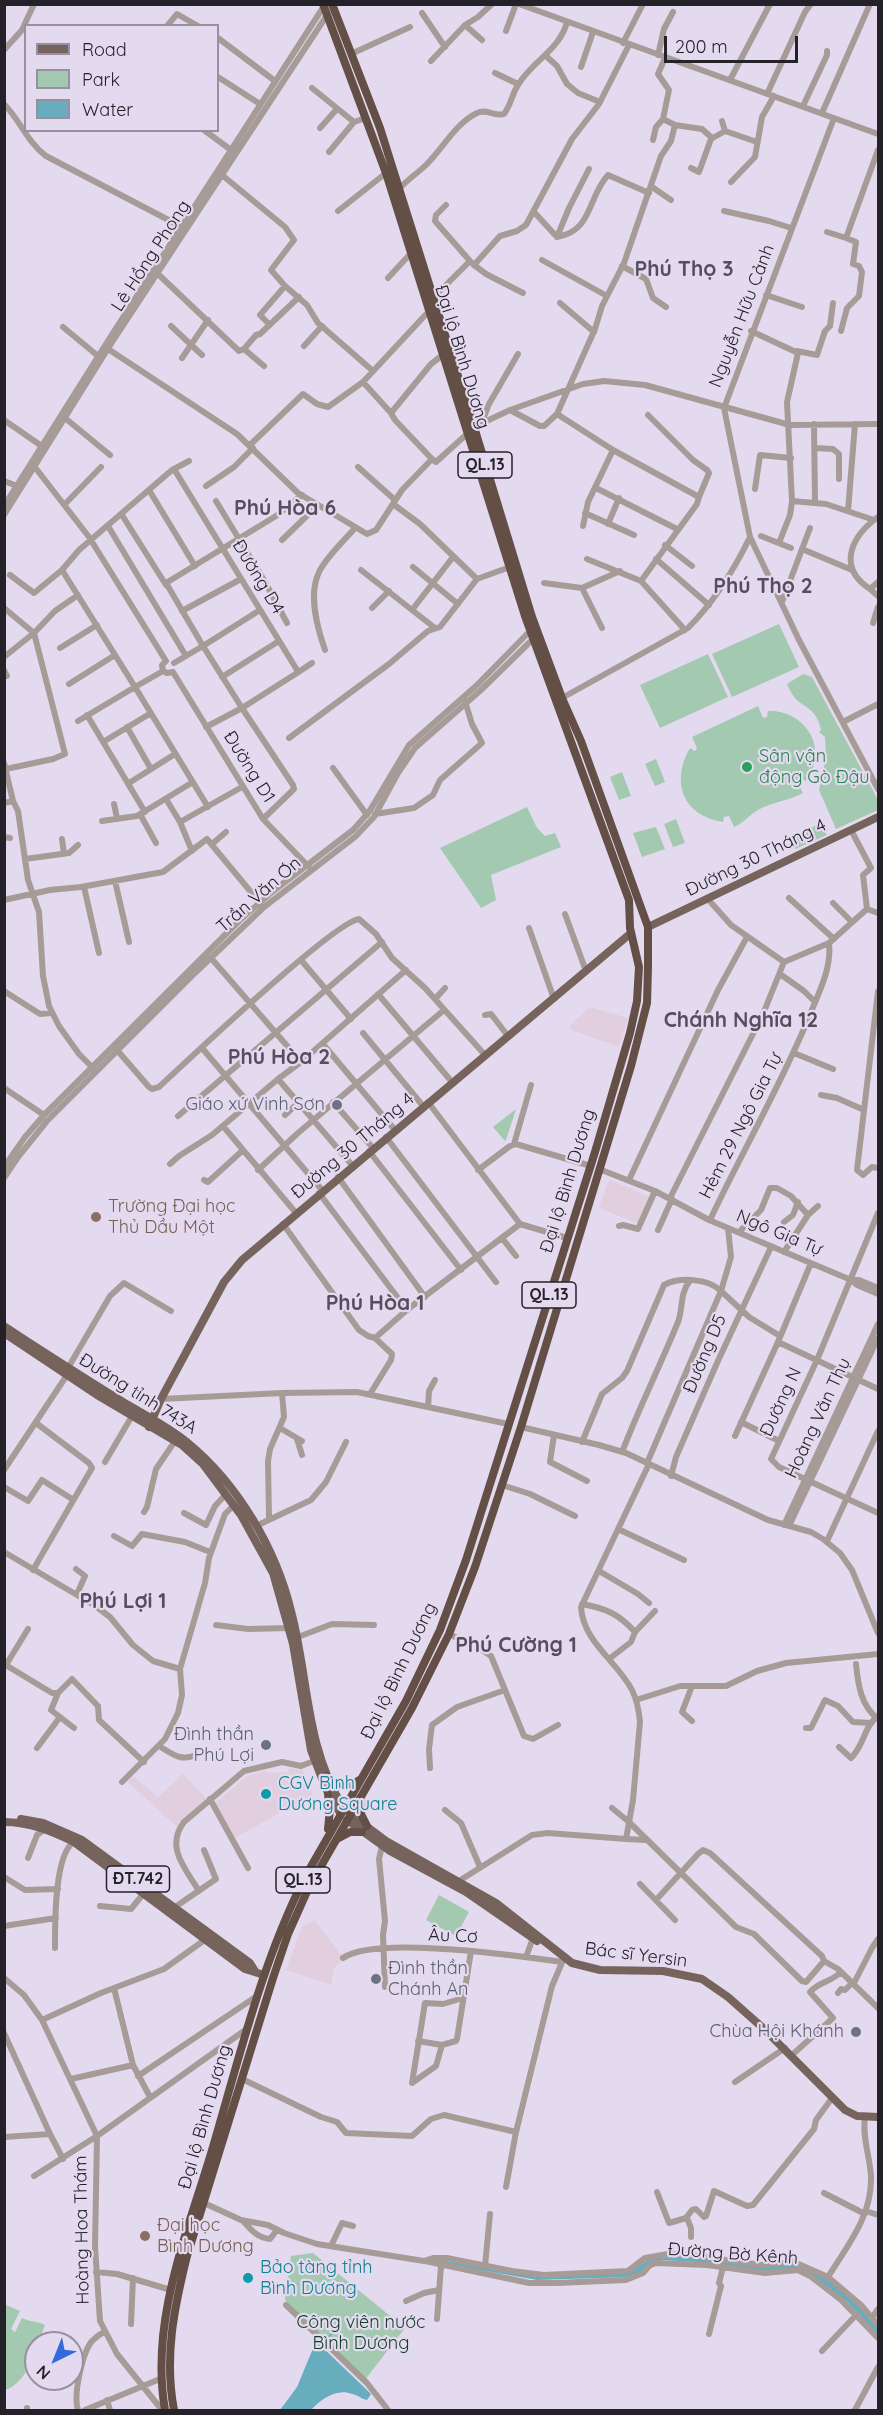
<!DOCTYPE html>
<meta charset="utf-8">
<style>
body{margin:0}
#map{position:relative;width:883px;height:2415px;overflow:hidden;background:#e4daef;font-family:Quicksand,sans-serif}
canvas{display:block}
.frame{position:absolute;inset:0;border:6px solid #252129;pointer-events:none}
.legend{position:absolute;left:24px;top:24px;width:195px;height:108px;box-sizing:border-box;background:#e4daef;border:2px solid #9890a0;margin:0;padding:8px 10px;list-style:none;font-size:18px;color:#252129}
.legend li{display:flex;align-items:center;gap:12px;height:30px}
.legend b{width:30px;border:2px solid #9890a0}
.north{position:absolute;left:24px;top:2331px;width:60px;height:60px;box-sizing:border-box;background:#e4daef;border:2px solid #9890a0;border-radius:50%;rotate:223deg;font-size:16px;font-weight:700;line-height:24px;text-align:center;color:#252129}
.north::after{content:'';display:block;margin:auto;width:21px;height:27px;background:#336cda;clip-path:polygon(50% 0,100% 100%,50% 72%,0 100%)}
.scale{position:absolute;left:664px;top:36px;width:134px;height:27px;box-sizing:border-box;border:3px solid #252129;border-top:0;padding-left:8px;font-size:18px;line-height:21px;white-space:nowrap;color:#252129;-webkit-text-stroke:4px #e4daef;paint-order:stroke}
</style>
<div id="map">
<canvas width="883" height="2415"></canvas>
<div class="frame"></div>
<ul class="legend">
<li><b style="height:8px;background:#75635c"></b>Road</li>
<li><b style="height:16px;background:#a3c9b1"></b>Park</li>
<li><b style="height:16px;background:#68adbe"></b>Water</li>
</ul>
<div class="north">N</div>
<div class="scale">200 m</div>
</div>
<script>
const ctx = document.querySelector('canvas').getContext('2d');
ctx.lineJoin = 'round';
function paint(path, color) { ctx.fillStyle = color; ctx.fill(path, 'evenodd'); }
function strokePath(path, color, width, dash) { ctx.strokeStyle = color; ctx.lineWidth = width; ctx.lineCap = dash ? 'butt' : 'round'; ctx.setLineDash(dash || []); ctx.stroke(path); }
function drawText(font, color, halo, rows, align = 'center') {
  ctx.font = font + ' Quicksand,sans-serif'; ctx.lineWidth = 4.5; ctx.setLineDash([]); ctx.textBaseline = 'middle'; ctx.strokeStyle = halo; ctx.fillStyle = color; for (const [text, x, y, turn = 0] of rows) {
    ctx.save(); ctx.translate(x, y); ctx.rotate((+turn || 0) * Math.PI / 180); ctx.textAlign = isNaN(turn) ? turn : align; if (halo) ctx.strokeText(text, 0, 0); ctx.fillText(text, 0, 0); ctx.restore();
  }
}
const commercial = new Path2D(`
 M590 1007 628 1018 619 1047 571 1030 570 1025Z
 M610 1180 650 1197 639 1224 599 1208 608 1181Z
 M289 1768 303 1770 313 1794 235 1838 215 1803 247 1776 265 1770 267 1773 288 1772Z
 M183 1774 207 1799 177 1827 128 1782 133 1776 158 1797Z
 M314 1920 343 1957 334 1969 331 1985 286 1970 302 1927Z`);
const green = new Path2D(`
 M779 624 799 667 732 697 712 654Z
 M708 654 728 697 660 728 640 685Z
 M803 674 812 677 878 800V810L836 829 819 790 826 758 825 737 819 732 821 730C818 714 811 710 798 701 793 697 790 690 787 684Z
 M758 706 763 718 767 717 768 711C796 709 822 735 814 764 813 770 809 776 806 781L801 779 797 782 803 793C788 801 772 802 758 810 749 815 744 823 734 827L729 816 724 817 723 822C683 816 670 782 690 748L695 751 697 748 692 737Z
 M656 759 665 782 655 786 645 764Z
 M622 772 631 796 619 800 610 777Z
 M527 807 537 828 545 836 555 833 561 847 491 875 496 900 481 908 440 848Z
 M676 819 685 843 673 847 664 824Z
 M820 823 827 835 795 849 789 840Z
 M656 827 665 849 642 857 633 833Z
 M516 1109 506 1140 505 1141 493 1127Z
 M439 1895 469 1912 456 1936 426 1920Z
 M313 2253 405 2328 364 2381 285 2300 291 2256Z
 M4 2304 20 2311 11 2329 15 2332 22 2318C30 2322 37 2321 45 2325 37 2345 29 2383 5 2390Z`);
const water = new Path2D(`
 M679 2256C702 2259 725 2262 748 2263 764 2263 784 2261 799 2265 830 2274 858 2304 878 2328V2335L847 2302 803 2271 758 2270 712 2263 663 2260 630 2277 537 2280 441 2263V2260L537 2277 629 2273 649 2259Z
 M318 2343 371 2394 367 2400C361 2399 358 2395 352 2394 337 2388 321 2399 311 2410H280L297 2387 314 2346Z`);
const stream = new Path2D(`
 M325 2341 340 2325`);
const minor = new Path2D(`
 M519 4 878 134
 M422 13 445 47
 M465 25 482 40
 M167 26 177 14 198 26
 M506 31 516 4
 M218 38 275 81
 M623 43 643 4
 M4 50 22 30 34 4
 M351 54 410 27
 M658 55 664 29 673 12
 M546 56 557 66 567 84 578 93 600 102
 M431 61 465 25 478 17 492 4
 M581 67 593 32
 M495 73 518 84
 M218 77 260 104
 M730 80 770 4
 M312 88 354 122 366 118
 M767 94 805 12 811 4
 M4 104C20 120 28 143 46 156L182 227
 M803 106 827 55V51
 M822 113 870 4
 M834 118 724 408 750 537 799 640 878 789
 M722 121 725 131 757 142
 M675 125 702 129 712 138
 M320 128 337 109
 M204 130 231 150
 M653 140 656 127 663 119
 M329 152 354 122
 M691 168 699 172 711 139 725 131
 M222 175 285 227 294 240 271 270 285 286 260 315 270 325
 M731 182 755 157 762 117 774 96
 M652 187 671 200
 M399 189C408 179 418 173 427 164 443 148 456 123 477 113 486 108 495 117 504 114 511 105 512 94 518 85 531 62 560 50 567 22
 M446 205 436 215 435 221 470 261
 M338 211 386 173
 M724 211 769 221 791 228
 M534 212 557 237 569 208 589 169
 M827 232 846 238
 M557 237C593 231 587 198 608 175L649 193
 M542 260 607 296
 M474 265 486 274 523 293
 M622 266 646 279 653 298 666 307
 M158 274 239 351 244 349
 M388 278 412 252
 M285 286 307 305 318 323 373 371
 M766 295 802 307
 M434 297 470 261 474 265 500 236 517 231 526 225 572 139 599 104 629 45
 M560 303 594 332
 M171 326 202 355
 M63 327 98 356
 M751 331 798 353 787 402 792 501 826 504 874 520 878 517
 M841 331 847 308 859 296 862 272 859 266 853 264 856 242 846 238 878 150
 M304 346 322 326
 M105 347 237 434 298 493 367 534 376 530 402 490 432 459 436 462 468 433
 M797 351 817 355 825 331 830 326 833 303
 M182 358 208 320
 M264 366 244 349 256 335 260 334 299 297
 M363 382 391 413 431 364 444 354
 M510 410 540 426H544L557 414
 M391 413 395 420 432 459
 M648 415 693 460 707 470 709 473 699 497
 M65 418 110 455
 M4 420 43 447
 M482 422 489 404 518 354
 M814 424 815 502
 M474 427 510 410 583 384 604 381 645 385 790 425 878 424
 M250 445 303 394 317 404 328 407 363 382 430 310
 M815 448 833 449 839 454V479
 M34 466 89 537 166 661
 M358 467 395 500
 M174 469 297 670V673L242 708 203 646 260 610
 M4 481 17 486
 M206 486 234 467 253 448
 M596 488 677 529
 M755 489 760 455 791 458
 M149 490 195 566
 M216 501 265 582 287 623
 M65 504 101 467
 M393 504 420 524 477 579 510 567
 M4 506 111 336 324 6
 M848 511 855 424
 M585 513 634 535
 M4 515 114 339 327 15
 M122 515 166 585
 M874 520C849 540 839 569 870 589L878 582
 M608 524 619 498
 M108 526 186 656
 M583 526 588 502 613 450
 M761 536 791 548
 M282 540 318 505
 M779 543 790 515 792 501
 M665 545 692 566
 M802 549 852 570
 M587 559 641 581 685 630
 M656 559 709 605
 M413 567 458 604
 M361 570 435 628
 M10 575 34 593 62 570
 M641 581 697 504 699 497 613 450 557 414 595 329 602 306 624 263 661 156 671 141 675 125 663 119 669 90 658 74 665 58
 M544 583 582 588
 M870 589 878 596
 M782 602 810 528
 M4 608 34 633 55 611 78 595
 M372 608 389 591
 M412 610 453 557
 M182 611 241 579
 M873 623 878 607
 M602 628 582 588 620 571
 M60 648 97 625
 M325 650C317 627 308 595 319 572 327 556 343 542 355 528
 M4 657 34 633 65 754 53 759 6 769
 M166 661 162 665 163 671 167 673 173 672
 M174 663 203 646 166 583 276 516 302 495
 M4 670 7 676
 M163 671 135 687 208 807
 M173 672 263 819 309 867
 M297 673 312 663
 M222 677 279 641
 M69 684 115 655
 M562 698 688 628C714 602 734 570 750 537
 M87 715 145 812
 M78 721 135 687 62 570 79 550 172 470 189 461
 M843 722 878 704
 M127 727 151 769
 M206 727 242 708 293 785 294 789 263 819
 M289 738 389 664 428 631 440 627 477 579
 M103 742 151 713
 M4 763 13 801 18 811 28 880 39 912 43 976 49 1006 59 1026 79 1054 93 1068
 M333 768 367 815
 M129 783 175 754
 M166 799 180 822
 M4 803 13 801
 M114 804 117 818
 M140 814 156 843
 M375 814 414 808 433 795 440 780 482 743 472 724 465 701
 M102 821 137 816 193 782
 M4 837 10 838
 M62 839 64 854
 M212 844 226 832
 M192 851 180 822 242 787
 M25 859 69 853 78 845
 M115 881 129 942
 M84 887 99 953
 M707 898 731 925 784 962
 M789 898 834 939
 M4 900 50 890 81 887 163 872 207 839 260 903
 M833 903 851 921
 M867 909 878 913
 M565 914 586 971
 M529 928 554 999
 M211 958 301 1062
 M301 960 351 1019
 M780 974 804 991 815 1002
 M4 991 40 1014 52 1013
 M878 991 857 1170 863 1175 872 1167 878 1168
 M378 994 452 1082
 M435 999 445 988
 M485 1015 491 1014 508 1036
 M363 1033 423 1106
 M323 1044 395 1130
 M202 1048 322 1190
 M117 1050 149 1087 152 1089 159 1087C187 1061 334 922 359 919L376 934 392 958 425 988 485 1055
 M794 1053 833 1069
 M278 1079 352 1165
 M4 1088 44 1115
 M821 1095 837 1098 864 1110
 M333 1102 373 1148
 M428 1102 520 1224 567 1238
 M285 1115 298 1103
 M178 1116 382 942
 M223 1126 296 1213
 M386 1137 496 1282
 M514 1144 531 1085
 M369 1151 461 1270
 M170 1164 179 1156 212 1135 278 1079 301 1062 406 970
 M4 1167 25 1137 44 1115 240 920 272 892 353 830 369 812 409 745 476 686 530 631
 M599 1169 655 1191 709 1220 851 1280H859L878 1288
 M258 1170 298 1133 444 1010
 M478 1170 510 1146 516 1144 591 1166
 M338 1177 425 1297
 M4 1178 18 1157 47 1121 195 973 264 907 356 836 374 817 398 773 415 748 481 690 533 639
 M204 1180 208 1182 242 1151
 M629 1180 718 990 747 937
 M319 1193 407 1310
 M670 1198 763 1014 784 962 829 943 867 909 863 875 871 868 851 830
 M878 1213 817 1360 771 1459 779 1467 878 1513
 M710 1220C742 1152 780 1087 809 1017 818 994 832 969 829 943
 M784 1222 793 1215 798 1202
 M283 1224 359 1330 368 1336 375 1338 392 1354 391 1360 370 1394
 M619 1226 623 1225 638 1229 655 1191
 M728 1228 731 1257 721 1291 749 1317 780 1336
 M658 1230 672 1199
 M739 1232 761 1210 770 1188H777L791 1196 808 1215 818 1206
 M502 1238 516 1256
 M784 1252 808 1215
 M851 1280 857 1285 878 1294
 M375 1338 408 1309 520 1224
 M778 1342 878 1389
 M68 1368 110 1296 124 1283 171 1311
 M161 1399 282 1393 357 1392 508 1424
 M428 1407 429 1391 435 1380
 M741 1422 779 1441
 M521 1427 599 1445 626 1453 768 1520 811 1532 823 1539 840 1553 852 1570 878 1633
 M280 1428 302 1441
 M554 1435 550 1462 587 1481
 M735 1436 778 1342 811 1263
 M297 1439 302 1455
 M582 1442 602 1394 622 1378 627 1371 664 1285C679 1277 708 1278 721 1291L647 1463
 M622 1452C639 1408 660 1366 678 1322 683 1309 680 1293 689 1282
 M105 1462 132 1416
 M4 1470 67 1375
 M671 1476 676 1457 717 1363 771 1247
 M502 1485 530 1494 575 1516
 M4 1487 28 1501 42 1480 72 1499
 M144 1512 147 1507 156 1469 175 1441
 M184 1513 206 1525 215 1506 226 1494
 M269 1519 268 1461 270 1449 284 1417 282 1393
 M784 1525 878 1324
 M256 1526 311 1500 326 1482 346 1442
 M789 1526 878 1338
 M618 1529 684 1560
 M114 1536 132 1546 142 1534 185 1542 210 1552
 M827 1541 878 1431
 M4 1552 94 1605 110 1617 133 1645 153 1661 180 1669
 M76 1569 85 1576 77 1594
 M33 1570 92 1468 89 1463 36 1423
 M599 1571 638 1594 649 1603
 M582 1604C605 1608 619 1614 635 1632L631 1642 609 1659
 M216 1625 248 1629 289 1628
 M635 1632 655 1611
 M449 1634 482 1650 491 1656 524 1736 533 1739 558 1725
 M298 1637 332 1624 374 1625
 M4 1664 52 1693H58L72 1679 98 1706 99 1720 144 1762
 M856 1664C858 1685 861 1706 878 1719
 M6 1665 28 1629
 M692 1686 682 1712 692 1721
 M58 1693 51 1710 74 1728
 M636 1700 680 1686H726L757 1671 786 1663 878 1654
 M806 1728H811L825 1700 838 1706 853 1722 871 1723
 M159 1746C174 1755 181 1762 198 1754
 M839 1747 851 1758C864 1746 864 1726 878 1716
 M37 1748 60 1717
 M430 1768 429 1749 432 1725 457 1707 505 1690
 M122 1782 165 1739 178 1713 182 1695 180 1669 205 1583 209 1558 225 1514 234 1505
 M210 1799 248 1868
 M612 1808 629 1822 736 1927 754 1934 802 1981 806 1982 824 1961
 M445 1810 461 1823 480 1867
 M626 1839 646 1840
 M382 1846 379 1859 385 1921 383 1935 385 1987
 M28 1858 37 1835 45 1829
 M4 1877 25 1890 58 1889
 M459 1881 532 1835 548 1833 626 1839 633 1800 640 1722C639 1711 637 1700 632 1690 617 1661 583 1642 581 1607L649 1464
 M640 1884 675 1920
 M199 1891C185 1868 165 1847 184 1822L244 1771 282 1762 301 1766 314 1761
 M657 1899 698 1854 703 1850 710 1853 822 1956 824 1961 838 1969 878 2008
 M100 1906 131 1909 144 1893
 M175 1907 216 1879 204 1850
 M4 1926 56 1918
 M55 1948C55 1925 54 1854 74 1842
 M526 1957 533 1938
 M343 1958C375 1935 520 1956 562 1962
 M4 1978 24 1995 42 2020 97 2136 95 2247 100 2321 117 2354 162 2410
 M854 1983 872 1948 878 1939
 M114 1988 133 2065 150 2097
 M838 1993 841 1989 845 1990 853 1982
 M463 1998 443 2004 425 2003 412 2083 436 2066 442 2045 456 2041 457 2039 471 1951
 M42 2020 101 1993 164 1969 206 1939
 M4 2033 50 2134
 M418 2041 442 2045
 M792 2055 833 2018 810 1992C819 1982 831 1982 841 1972
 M138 2076 257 1996
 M71 2079 133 2065
 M242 2079 321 2117 337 2122 346 2133 412 2136 431 2119 444 2115 516 2132
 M735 2082 785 2048
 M4 2137 50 2134 63 2159
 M34 2176 97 2136 248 2028
 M506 2187 516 2132 552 1986 564 1958
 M657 2192 669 2223 686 2218 692 2210 696 2209 704 2217 706 2216 714 2191 747 2206 753 2205 814 2129 816 2120 832 2098
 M824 2193 865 2214
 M204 2203 241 2220 268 2225 284 2233 317 2244 424 2261 433 2258H447L512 2271 544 2275 628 2271 645 2258 668 2254 691 2255 761 2265 794 2262 828 2277 861 2305 878 2325
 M866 2211 878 2215
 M687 2218 691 2228V2237
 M243 2221C251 2230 258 2238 270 2239L277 2230
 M331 2246 342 2223 353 2226
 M425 2261 529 2283H557L626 2280 643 2273 649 2266 655 2263 707 2265 765 2273 798 2270 810 2276 841 2300 878 2338
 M485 2266 490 2214
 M96 2272 117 2274 171 2290
 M828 2277C848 2245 872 2216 871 2177 870 2156 862 2138 865 2117
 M406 2301 424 2293 439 2290
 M286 2305 367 2383 388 2410
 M872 2318 878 2309
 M437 2319 441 2266
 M131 2324 133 2278
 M709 2334 721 2286 719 2283 723 2267
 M822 2351 857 2314
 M107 2400 110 2410
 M27 2410V2408
 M78 2410C73 2396 82 2353 92 2341 96 2337 100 2334 104 2332
 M85 2410 160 2379
 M855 2410 878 2367`);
const major = new Path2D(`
 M648 927 878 817
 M4 1326C43 1352 83 1377 123 1402 145 1415 169 1427 188 1443 238 1484 276 1549 291 1611 309 1679 305 1746 343 1807
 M4 1333 97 1395 182 1445 203 1464 241 1515 273 1573 293 1644 311 1750 326 1789 340 1813
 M149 1427 161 1399 224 1282 242 1260 631 933
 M350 1814 386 1841 496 1903 572 1963 600 1970 663 1971 702 1979 728 1997 763 2028 845 2110 857 2116 878 2117
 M21 1819 43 1823 82 1840 250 1963 255 1971
 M347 1820 390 1851 466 1892 537 1941
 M4 1822C30 1822 52 1831 74 1842L245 1969 264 1975`);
const highway = new Path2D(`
 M326 1776C338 1786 348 1788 361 1779
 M360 1798 361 1814 367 1826
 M328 1829 330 1809 328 1794
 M337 1839 350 1832H362
 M165 2410C149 2318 190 2227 215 2140 241 2051 263 1960 305 1877L406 1701 440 1630 466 1560 595 1152 630 1033 637 1001 639 967 630 928 629 900 525 616 386 173 323 4
 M174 2410C164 2357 174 2308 187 2256L273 1978 288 1934 309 1887 412 1708 449 1634 475 1567 521 1427 631 1066 647 1003 648 967V927L581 741 562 698 532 617 474 427 380 128 332 4`);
const markers = [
 [747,767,6,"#2e9e5b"],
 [337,1105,6,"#6b7280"],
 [96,1217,6,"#8d6e63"],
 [266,1745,6,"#6b7280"],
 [266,1794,6,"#0f9aa8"],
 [376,1979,6,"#6b7280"],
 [856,2032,6,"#6b7280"],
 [145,2236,6,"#8d6e63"],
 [248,2278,6,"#0f9aa8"]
];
const shields = [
 [485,465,54],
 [549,1295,54],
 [138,1879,63],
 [303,1880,54]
];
const shieldNames = [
 ["QL.13",485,465],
 ["QL.13",549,1295],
 ["ĐT.742",138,1879],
 ["QL.13",303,1880]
];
const streetNames = [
 ["Lê Hồng Phong",151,256,-57],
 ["Nguyễn Hữu Cảnh",742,316,-69],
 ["Đại lộ Bình Dương",462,357,73],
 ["Đường D4",258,577,59],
 ["Đường D1",249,767,58],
 ["Đường 30 Tháng 4",756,858,-26],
 ["Trần Văn Ơn",259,895,-41],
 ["Hẻm 29 Ngô Gia Tự",741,1126,-63],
 ["Đường 30 Tháng 4",353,1146,-40],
 ["Đại lộ Bình Dương",568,1181,-73],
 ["Ngô Gia Tự",779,1233,23],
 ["Đường D5",705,1354,-67],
 ["Đường tỉnh 743A",138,1394,32],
 ["Đường N",781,1402,-65],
 ["Hoàng Văn Thụ",818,1418,-65],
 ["Đại lộ Bình Dương",399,1671,-64],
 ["Âu Cơ",453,1936,2],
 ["Bác sĩ Yersin",636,1955,7],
 ["Đại lộ Bình Dương",205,2117,-74],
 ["Hoàng Hoa Thám",82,2230,-91],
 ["Đường Bờ Kênh",733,2254,4]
];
const leisureNames = [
 ["Sân vận",759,757],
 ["động Gò Đậu",759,778]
];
const worshipNames = [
 ["Giáo xứ Vinh Sơn",325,1105],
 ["Đình thần",254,1735],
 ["Phú Lợi",254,1756],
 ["Đình thần",388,1969,"left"],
 ["Chánh An",388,1990,"left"],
 ["Chùa Hội Khánh",844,2032]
];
const educationNames = [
 ["Trường Đại học",108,1207],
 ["Thủ Dầu Một",108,1228],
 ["Đại học",157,2226],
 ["Bình Dương",157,2247]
];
const cultureNames = [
 ["CGV Bình",278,1784],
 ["Dương Square",278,1805],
 ["Bảo tàng tỉnh",260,2268],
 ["Bình Dương",260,2289]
];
const parkNames = [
 ["Công viên nước",361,2323],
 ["Bình Dương",361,2344]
];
const quarterNames = [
 ["Phú Thọ 3",684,270],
 ["Phú Hòa 6",285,509],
 ["Phú Thọ 2",763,587],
 ["Chánh Nghĩa 12",741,1021],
 ["Phú Hòa 2",279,1058],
 ["Phú Hòa 1",375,1304],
 ["Phú Lợi 1",123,1602],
 ["Phú Cường 1",516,1646]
];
paint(commercial, '#e1cede');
paint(green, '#a3c9b1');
paint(water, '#68adbe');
strokePath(stream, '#68adbe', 1.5);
strokePath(minor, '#a69b97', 6);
strokePath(major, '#75635c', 8);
strokePath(highway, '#644f47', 8);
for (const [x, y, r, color] of markers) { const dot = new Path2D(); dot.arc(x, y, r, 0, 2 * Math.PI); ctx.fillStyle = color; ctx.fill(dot); strokePath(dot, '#e4daef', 2); }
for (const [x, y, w] of shields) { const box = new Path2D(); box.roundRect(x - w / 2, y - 13, w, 26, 4.5); ctx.fillStyle = '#e4daef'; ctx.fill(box); strokePath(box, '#252129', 1.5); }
drawText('bold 16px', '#252129', null, shieldNames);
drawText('18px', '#252129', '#e4daef', streetNames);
drawText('18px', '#27864d', '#e4daef', leisureNames, 'left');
drawText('18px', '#5b616d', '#e4daef', worshipNames, 'right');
drawText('18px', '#785e54', '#e4daef', educationNames, 'left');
drawText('18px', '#0d838f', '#e4daef', cultureNames, 'left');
drawText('18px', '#123d26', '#e4daef', parkNames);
drawText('bold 21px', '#564d5f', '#e4daef', quarterNames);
</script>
